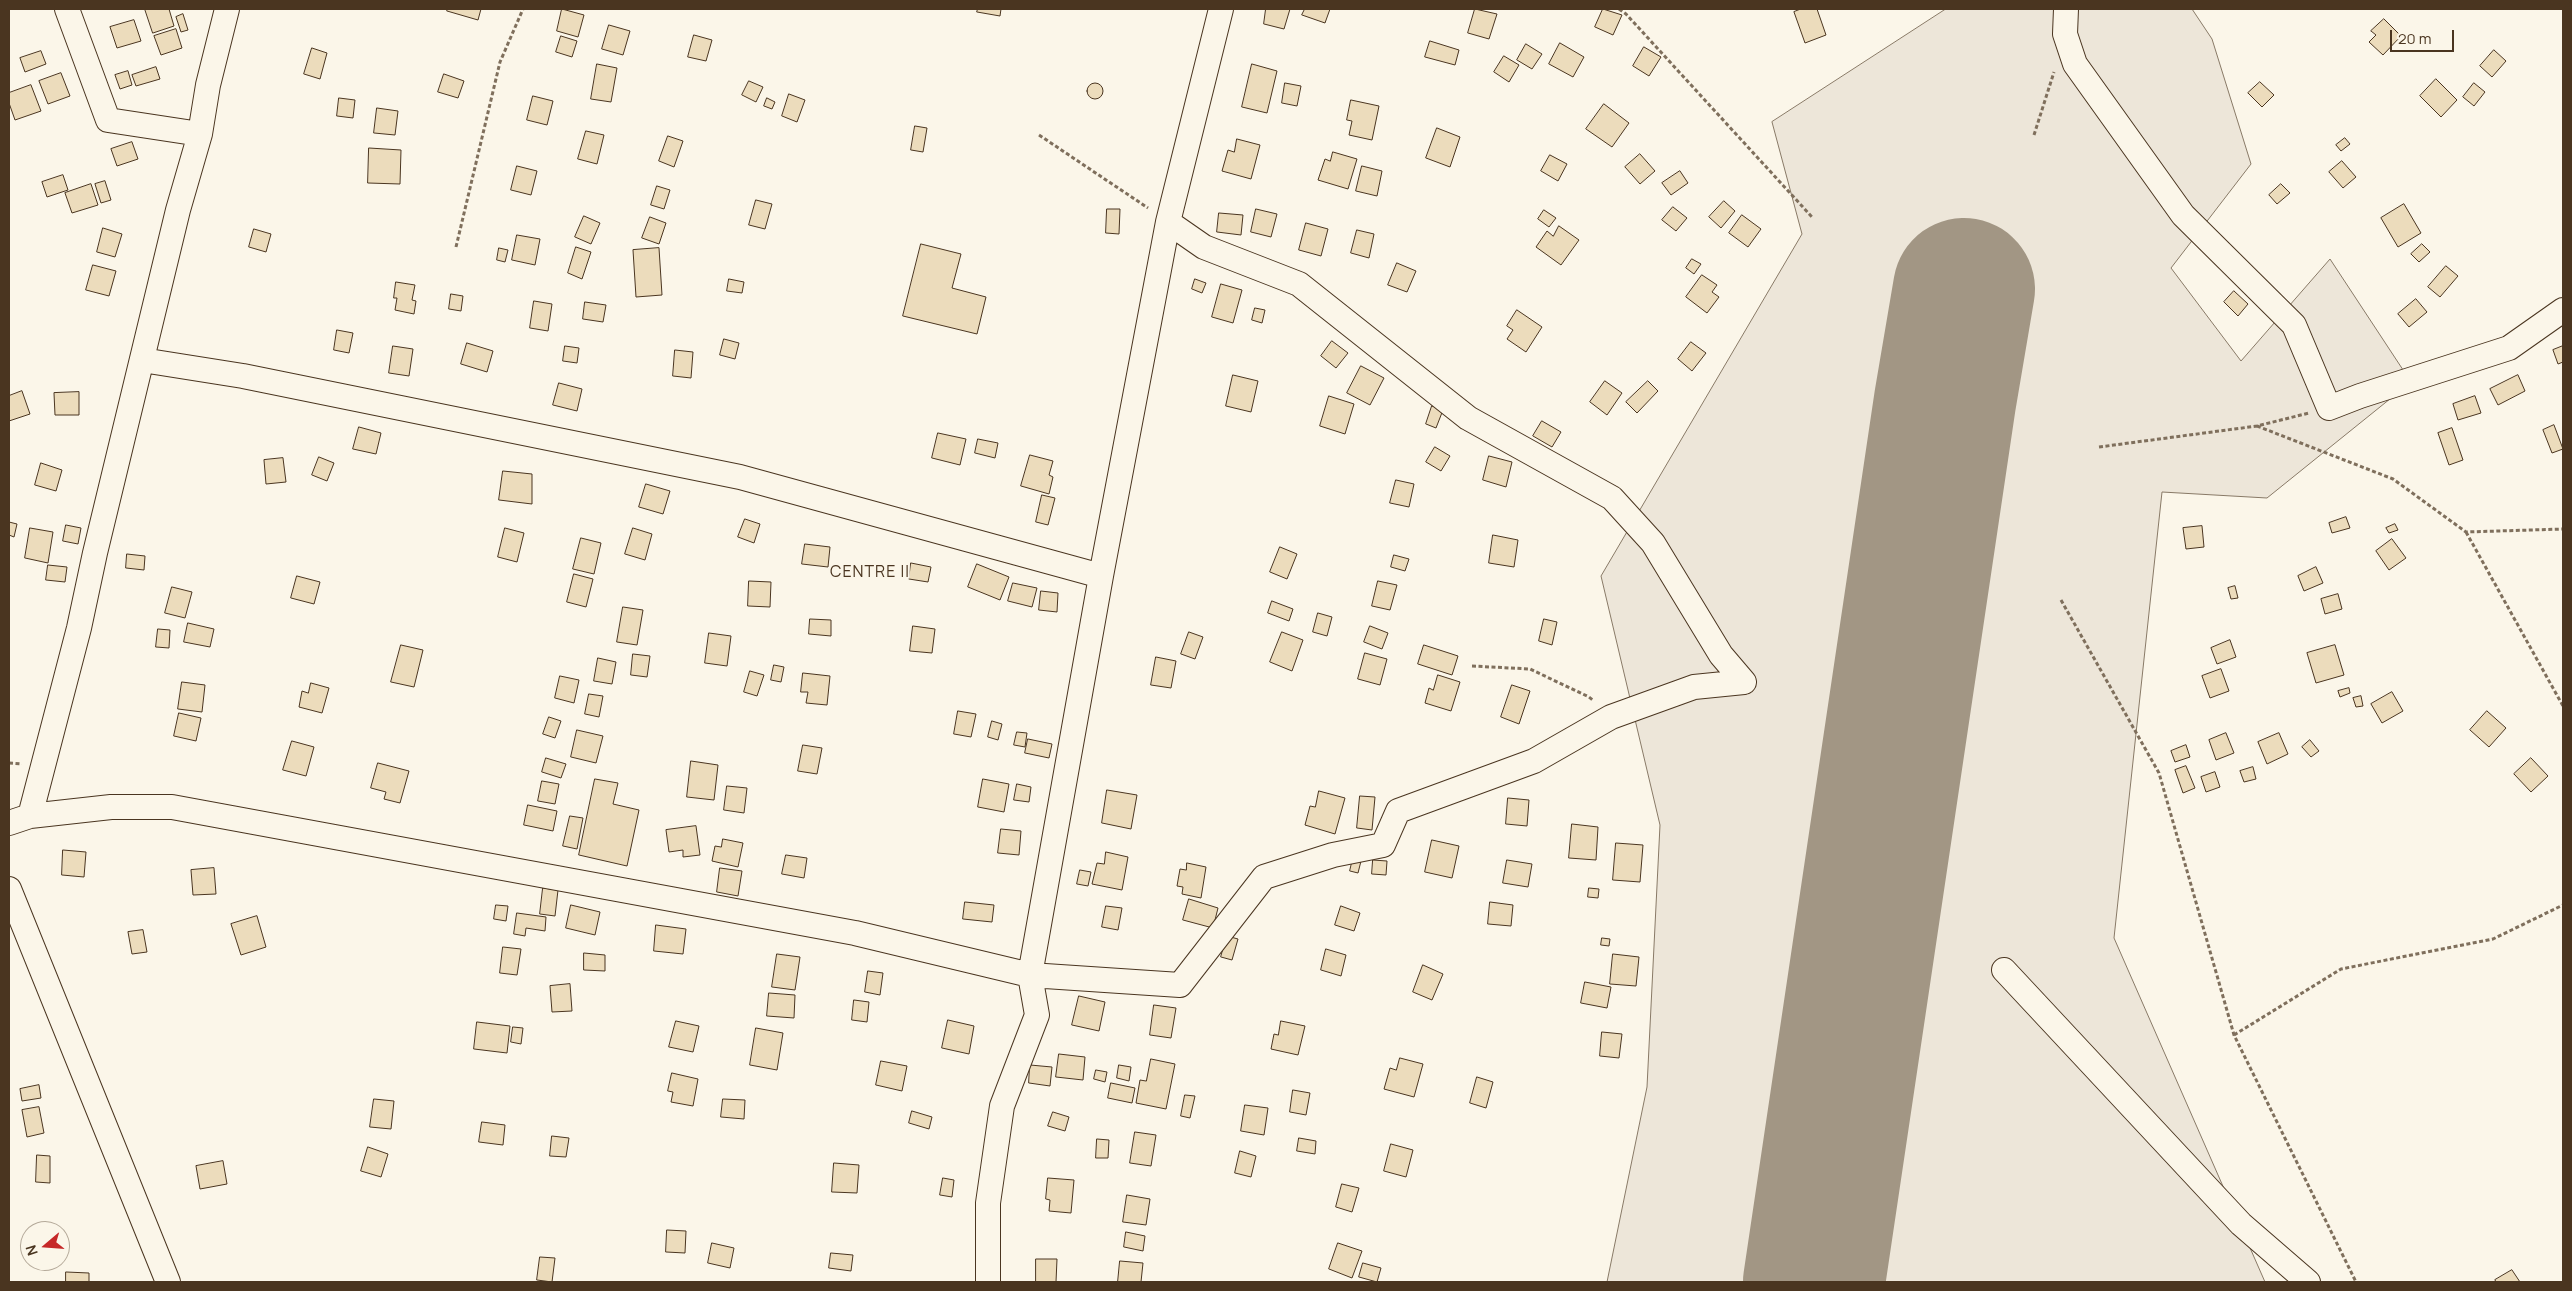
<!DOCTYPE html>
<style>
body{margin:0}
#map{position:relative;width:2572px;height:1291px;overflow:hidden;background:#fbf6e9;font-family:Manrope,sans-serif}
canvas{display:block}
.frame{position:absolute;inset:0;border:10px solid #4a3520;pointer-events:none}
.north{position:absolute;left:20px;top:1221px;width:50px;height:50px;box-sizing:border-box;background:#fbf6e9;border:1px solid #b4a999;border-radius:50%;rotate:252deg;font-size:14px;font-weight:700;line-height:20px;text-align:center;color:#4a3520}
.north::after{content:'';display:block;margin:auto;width:18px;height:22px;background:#c62828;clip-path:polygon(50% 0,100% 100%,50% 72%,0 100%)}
.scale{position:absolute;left:2390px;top:30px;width:64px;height:22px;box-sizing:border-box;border:2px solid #4a3520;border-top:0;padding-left:6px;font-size:15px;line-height:18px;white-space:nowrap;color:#4a3520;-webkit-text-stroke:4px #fbf6e9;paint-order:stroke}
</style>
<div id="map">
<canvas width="2572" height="1291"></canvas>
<div class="frame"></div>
<div class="north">N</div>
<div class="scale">20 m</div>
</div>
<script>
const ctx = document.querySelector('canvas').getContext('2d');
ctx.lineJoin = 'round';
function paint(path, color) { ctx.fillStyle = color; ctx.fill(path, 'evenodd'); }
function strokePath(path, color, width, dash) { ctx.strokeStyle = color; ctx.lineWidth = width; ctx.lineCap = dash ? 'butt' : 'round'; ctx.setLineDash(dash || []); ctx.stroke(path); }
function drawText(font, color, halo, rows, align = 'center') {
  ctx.font = font + ' Manrope,sans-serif'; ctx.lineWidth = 4; ctx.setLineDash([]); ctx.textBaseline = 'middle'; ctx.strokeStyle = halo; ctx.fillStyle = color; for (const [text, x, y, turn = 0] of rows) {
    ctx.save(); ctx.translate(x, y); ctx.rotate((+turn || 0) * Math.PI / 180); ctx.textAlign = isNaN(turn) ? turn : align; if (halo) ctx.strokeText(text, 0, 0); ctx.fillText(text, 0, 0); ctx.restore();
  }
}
const green = new Path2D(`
 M1946 9H2192L2212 39 2251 164 2171 268 2241 361 2330 259 2411 382 2267 498 2162 492 2114 938 2265 1282H1607L1647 1087 1660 825 1601 576 1802 234 1772 122Z`);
const runway = new Path2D(`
 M1814 1282 1945 401 1964 289`);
const building = new Path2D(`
 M145 9H169L174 26 153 33Z
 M448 9H481L478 20 447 11Z
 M562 9 584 15 578 37 557 31Z
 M978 9H1001L1000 16 977 12Z
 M1266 9H1290L1284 29 1264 24Z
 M1305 9H1330L1325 23 1302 15Z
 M1475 9 1497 14 1489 39 1468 33Z
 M1603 9 1622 15 1613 35 1595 27Z
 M1801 9H1817L1826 35 1805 43 1794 12Z
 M183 14 188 30 181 32 176 17Z
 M2384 19 2401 36 2383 55 2369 42 2376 35 2371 31Z
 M134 20 141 41 117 48 110 27Z
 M609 25 630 31 623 55 602 49Z
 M176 29 182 48 161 55 154 36Z
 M694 35 712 40 706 61 688 57Z
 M561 36 577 41 572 57 556 52Z
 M1430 41 1459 50 1455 65 1425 57Z
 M1560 43 1584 57 1573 77 1549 64Z
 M1526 44 1542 54 1532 69 1517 60Z
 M1644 47 1661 57 1649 76 1633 66Z
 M312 48 327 53 320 79 304 74Z
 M2494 50 2506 61 2492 77 2480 66Z
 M41 51 46 64 25 72 20 58Z
 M1504 56 1519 65 1509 82 1494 72Z
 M597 64 617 68 611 102 591 99Z
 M1252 64 1277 71 1267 113 1242 107Z
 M156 67 160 79 136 86 132 75Z
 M128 71 132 85 120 89 115 75Z
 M61 73 70 96 48 104 39 81Z
 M444 74 464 81 458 98 438 92Z
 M2436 79 2457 100 2441 117 2420 96Z
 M749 81 763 87 756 102 742 95Z
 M2260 82 2274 95 2262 107 2248 93Z
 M1285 83 1301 86 1297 106 1282 103Z
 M2474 83 2485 92 2474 106 2463 97Z
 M1087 91a8 8 0 1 1 16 0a8 8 0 1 1-16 0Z
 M31 85 41 111 15 120 9 103V93Z
 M789 94 805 100 797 122 782 116Z
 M533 96 553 101 547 125 527 120Z
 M339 98 355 100 353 118 337 116Z
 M767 98 775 102 772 109 764 106Z
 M1351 100 1379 106 1372 140 1349 135 1352 121 1347 120Z
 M1604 104 1629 123 1612 147 1586 129Z
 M377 108 398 111 395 135 374 133Z
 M915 126 927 128 923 152 911 150Z
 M1437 128 1460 137 1450 167 1426 158Z
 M586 131 604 135 597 164 578 159Z
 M668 136 683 141 674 167 659 161Z
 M2345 138 2350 144 2341 151 2336 145Z
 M1237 139 1260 145 1251 179 1222 171 1228 150 1234 152Z
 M132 142 138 159 117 166 111 149Z
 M369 148 401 150 400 184 368 183Z
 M1333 152 1357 159 1348 189 1318 180 1325 159 1330 161Z
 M1640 154 1655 171 1640 184 1625 167Z
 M1550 155 1567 164 1558 181 1541 171Z
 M2342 161 2356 177 2343 188 2329 172Z
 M517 166 537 171 531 195 511 190Z
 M1362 166 1382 171 1377 196 1356 191Z
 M1680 171 1688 183 1671 195 1662 183Z
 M63 175 68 190 47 197 42 182Z
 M105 181 111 200 101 203 95 184Z
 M91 184 98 205 72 213 65 193Z
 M2281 184 2290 193 2277 204 2269 195Z
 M657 186 670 190 664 209 651 205Z
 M756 200 772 204 765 229 749 225Z
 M1724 201 1735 211 1721 228 1709 217Z
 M2404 204 2421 233 2398 247 2381 218Z
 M1673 207 1687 218 1676 231 1662 220Z
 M1107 209H1120L1119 234 1106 233Z
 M1256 209 1277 214 1271 237 1251 232Z
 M1544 210 1556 218 1549 227 1538 219Z
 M1219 213 1243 215 1241 235 1217 232Z
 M1742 215 1761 229 1748 247 1729 233Z
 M584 216 600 223 591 244 575 237Z
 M650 217 666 223 659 244 642 238Z
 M1306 223 1328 229 1321 256 1299 250Z
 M1559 226 1579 240 1561 265 1536 247 1547 231 1553 236Z
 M103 228 122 234 115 257 97 252Z
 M254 229 271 234 266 252 249 247Z
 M1357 230 1374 234 1369 258 1351 253Z
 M517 235 540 239 535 265 512 260Z
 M921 244 961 254 952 288 986 297 977 334 903 316Z
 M2422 244 2430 252 2419 262 2411 254Z
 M576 247 591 252 582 279 568 273Z
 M499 248 508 250 505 262 497 260Z
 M659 248 662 295 636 297 633 250Z
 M1692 259 1701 264 1694 274 1686 268Z
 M1397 263 1416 271 1407 292 1388 285Z
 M93 265 116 271 109 296 86 290Z
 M2446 266 2458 276 2440 297 2428 287Z
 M1702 275 1717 285 1712 292 1719 297 1707 313 1686 297Z
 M729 279 744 282 742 293 727 291Z
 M1195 279 1206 283 1202 293 1192 289Z
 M396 282 415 285 412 300 416 301 414 314 395 310 397 298H394Z
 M1221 284 1242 290 1233 323 1212 317Z
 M2234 291 2248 304 2238 316 2224 302Z
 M451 294 463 296 461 311 449 309Z
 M2416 299 2427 312 2409 327 2398 314Z
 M534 301 552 304 548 331 530 328Z
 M585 302 606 305 603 322 583 319Z
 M1255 308 1265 310 1262 323 1252 320Z
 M1517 310 1542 327 1526 352 1507 339 1513 330 1507 326Z
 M337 330 353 333 349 353 334 350Z
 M724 339 739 343 735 359 720 355Z
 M1332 341 1348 353 1336 368 1321 356Z
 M1691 342 1706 353 1692 371 1678 359Z
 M467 343 493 351 487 372 461 364Z
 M393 346 413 349 409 376 389 373Z
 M565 346 579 348 577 363 563 361Z
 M2563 346V362L2558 364 2553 350Z
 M675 350 693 352 691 378 673 376Z
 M1361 366 1384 378 1370 405 1347 393Z
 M1233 375 1258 381 1251 412 1226 406Z
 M2518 375 2525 391 2498 405 2490 389Z
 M1605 381 1622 393 1607 415 1590 402Z
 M1648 381 1658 391 1637 413 1626 402Z
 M559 383 582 389 577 411 553 405Z
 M22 391 30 414 9 421V396Z
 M79 392V415H55L54 393Z
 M1329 396 1354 404 1345 434 1320 426Z
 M2475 396 2481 413 2458 420 2453 404Z
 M1432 406 1443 410 1436 428 1426 424Z
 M1542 421 1561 432 1552 447 1533 436Z
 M2554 425 2563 449 2552 453 2543 430Z
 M359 427 381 433 376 454 353 449Z
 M2452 428 2463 460 2449 465 2438 433Z
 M938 433 966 439 960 465 932 458Z
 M978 439 998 443 995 458 975 453Z
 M1435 447 1450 456 1441 471 1426 462Z
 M1030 455 1053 461 1049 475 1053 477 1049 494 1021 486Z
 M1489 456 1512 462 1506 487 1483 480Z
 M319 457 334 463 327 481 312 475Z
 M283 458 286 482 266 484 264 460Z
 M41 463 62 470 56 491 35 485Z
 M503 471 532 474V504L499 500Z
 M1396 480 1414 484 1409 507 1390 503Z
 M646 484 670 491 663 514 639 507Z
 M1042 495 1055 498 1048 525 1036 522Z
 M2346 517 2350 528 2332 533 2329 523Z
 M745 519 760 524 754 543 738 537Z
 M9 522 17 524 14 537 9 535Z
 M2395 524 2398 530 2389 533 2386 528Z
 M66 525 81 528 78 544 63 541Z
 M2202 526 2204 547 2186 549 2183 528Z
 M30 528 53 532 48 563 25 558Z
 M505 528 524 533 517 562 498 557Z
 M633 528 652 534 645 560 625 554Z
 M1493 535 1518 540 1514 567 1489 563Z
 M581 538 601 543 594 574 573 569Z
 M2392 539 2406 558 2389 570 2376 551Z
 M805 544 830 547 828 567 802 564Z
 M1280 547 1297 554 1287 579 1270 572Z
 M127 554 145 556 144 570 126 568Z
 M1394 555 1409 559 1405 571 1391 567Z
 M911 563 931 567 928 582 909 579Z
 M977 564 1009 577 1000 600 968 587Z
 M48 565 67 567 65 582 46 580Z
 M2316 567 2323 583 2304 591 2298 576Z
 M574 574 593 579 586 607 567 602Z
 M297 576 320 582 314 604 291 598Z
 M749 581 771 582 770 607 748 606Z
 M1378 581 1397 585 1390 610 1372 606Z
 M1013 583 1037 588 1032 607 1008 601Z
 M2235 586 2238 598 2231 599 2228 588Z
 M172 587 192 592 185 618 165 613Z
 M1041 591 1058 593 1057 612 1039 610Z
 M2338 594 2342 609 2325 614 2321 599Z
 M1272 601 1293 609 1289 621 1268 613Z
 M623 607 643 610 637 645 617 642Z
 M1318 613 1332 617 1327 636 1313 632Z
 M810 619 831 620V636L809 634Z
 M1544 619 1557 622 1552 645 1539 641Z
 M188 623 214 629 210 647 184 642Z
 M913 626 935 629 932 653 910 651Z
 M1370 626 1388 633 1382 649 1364 642Z
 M158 629 170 630 169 648 156 647Z
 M1189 632 1203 637 1195 659 1181 654Z
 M1282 632 1303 640 1292 671 1270 662Z
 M709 633 731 636 727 666 705 663Z
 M2230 640 2236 657 2217 664 2211 648Z
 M401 645 423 650 414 687 391 682Z
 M1424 645 1458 656 1452 675 1418 664Z
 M2335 645 2344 675 2316 683 2307 653Z
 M1365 653 1387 659 1380 685 1358 679Z
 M633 654 650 656 647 677 631 675Z
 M1156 657 1176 661 1171 688 1151 685Z
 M598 658 616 662 612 684 594 681Z
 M774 665 784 667 781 682 771 680Z
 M2221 669 2229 691 2210 698 2202 676Z
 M750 671 764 675 757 696 744 692Z
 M803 673 830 676 827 705 806 703 808 692H801Z
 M1438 675 1460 682 1451 711 1425 703 1429 688 1433 690Z
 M560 676 579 680 574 703 555 698Z
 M182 682 205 685 202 712 178 709Z
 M311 683 329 688 322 713 299 707 302 691 308 693Z
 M1512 685 1530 691 1519 724 1501 717Z
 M2349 688 2350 693 2340 697 2338 691Z
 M2392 692 2403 711 2382 723 2371 704Z
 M589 694 603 696 599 717 585 714Z
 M2361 696 2363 706 2356 707 2353 698Z
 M958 711 976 714 971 737 954 734Z
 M2487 711 2506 728 2489 747 2470 730Z
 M179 713 201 718 196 741 174 736Z
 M549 717 561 721 555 738 543 734Z
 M992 721 1002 724 998 740 988 737Z
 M577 730 603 736 596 763 571 757Z
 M1017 732 1027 733 1025 747 1014 745Z
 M2226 733 2234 753 2216 760 2209 740Z
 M2279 733 2288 754 2267 764 2258 742Z
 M1028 739 1052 744 1049 758 1025 753Z
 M2310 740 2319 751 2311 757 2302 747Z
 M292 741 314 747 306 776 283 770Z
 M803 745 822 748 817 774 798 771Z
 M2186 745 2190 757 2175 762 2171 751Z
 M546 758 566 764 561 778 542 772Z
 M2531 758 2548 776 2531 792 2514 774Z
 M691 761 718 765 714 800 687 797Z
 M378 763 409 771 400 803 384 799 386 792 371 788Z
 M2186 766 2195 788 2183 793 2175 770Z
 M2253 767 2256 779 2244 782 2240 771Z
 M2215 772 2220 787 2206 792 2201 777Z
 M595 779 618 783 613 804 639 810 627 866 579 855Z
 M983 779 1009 784 1004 812 978 807Z
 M542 781 559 784 555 804 538 801Z
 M1017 784 1031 787 1029 802 1014 800Z
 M727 786 747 788 744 813 724 810Z
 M1107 790 1137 795 1131 829 1102 823Z
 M1319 791 1345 798 1335 834 1305 825 1310 806 1315 807Z
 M1360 796 1375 797 1372 830 1357 828Z
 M1508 798 1529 800 1527 826 1506 824Z
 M528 805 557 811 553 831 524 825Z
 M570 816 583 818 577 849 563 846Z
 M1572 824 1598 827 1596 860 1569 858Z
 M696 826 700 855 683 857V850L669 852 666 830Z
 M1001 829 1021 831 1019 855 998 853Z
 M723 839 743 843 738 867 712 861 715 846 721 847Z
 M1432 840 1459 846 1452 878 1425 872Z
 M1616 843 1643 845 1640 882 1613 880Z
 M63 850 86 852 84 877 62 875Z
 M1106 852 1128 857 1122 890 1092 884 1097 863 1104 864Z
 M1354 854 1362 857 1358 873 1350 871Z
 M786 855 807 858 804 878 782 874Z
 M1373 860 1387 861 1386 875 1372 874Z
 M1507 860 1532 864 1528 887 1503 883Z
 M1187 863 1206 867 1201 898 1182 894 1183 887 1177 886 1180 869 1186 870Z
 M214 868 216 894 193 895 191 870Z
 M720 868 742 871 738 896 717 892Z
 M1080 870 1091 872 1088 886 1077 884Z
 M543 888 558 890 555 916 540 914Z
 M1589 888 1599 889 1598 898 1588 897Z
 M1189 899 1218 908 1213 928 1183 920Z
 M965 902 994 905 992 922 963 919Z
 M1490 902 1513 905 1511 926 1488 924Z
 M496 905 508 906 506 921 494 919Z
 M571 905 600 912 595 935 566 928Z
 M1106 906 1122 908 1118 930 1102 927Z
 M1341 906 1360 913 1354 931 1335 925Z
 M517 913 546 917 545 931 526 928 525 936 514 934Z
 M257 916 266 947 241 955 231 924Z
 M656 925 686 929 683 954 654 951Z
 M143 930 147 952 132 954 128 932Z
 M1227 936 1238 939 1232 960 1221 957Z
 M1602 938 1610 939 1609 946 1601 945Z
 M503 947 521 949 517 975 500 973Z
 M1326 949 1346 955 1341 976 1321 970Z
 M584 953 605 955V971L584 970Z
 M777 954 800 957 795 990 772 987Z
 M1613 954 1639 957 1636 986 1610 984Z
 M1423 965 1443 974 1432 1000 1413 992Z
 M868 971 883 973 880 995 865 992Z
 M1585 982 1611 987 1607 1008 1581 1003Z
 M570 984 572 1011 552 1012 550 986Z
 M769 993 795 995 794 1018 767 1016Z
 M1079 996 1105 1002 1099 1031 1072 1025Z
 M854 1000 869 1002 867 1022 852 1020Z
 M1154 1005 1176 1008 1171 1038 1150 1035Z
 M948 1020 974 1026 969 1054 942 1048Z
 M676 1021 699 1026 693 1052 669 1047Z
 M1281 1021 1305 1026 1298 1055 1271 1049 1274 1034 1278 1035Z
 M477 1022 510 1026 507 1053 474 1049Z
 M513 1027 523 1028 521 1044 511 1042Z
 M756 1028 783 1033 777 1070 750 1065Z
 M1602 1032 1622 1034 1619 1058 1600 1056Z
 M1059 1054 1085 1057 1083 1080 1056 1077Z
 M1400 1058 1423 1064 1414 1097 1384 1089 1390 1068 1396 1070Z
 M1151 1059 1175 1064 1166 1109 1136 1103 1140 1080 1146 1081Z
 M881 1061 907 1066 902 1091 876 1085Z
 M1030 1065 1052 1067 1050 1086 1029 1083Z
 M1119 1065 1131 1067 1129 1081 1117 1078Z
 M1096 1070 1107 1072 1105 1082 1094 1079Z
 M672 1073 698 1079 693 1106 671 1102 673 1092 668 1091Z
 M1477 1077 1493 1082 1486 1108 1470 1103Z
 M1111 1083 1135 1088 1132 1103 1108 1098Z
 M39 1085 41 1098 22 1101 20 1089Z
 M1293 1090 1310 1093 1306 1115 1290 1112Z
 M1185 1095 1195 1096 1190 1118 1181 1116Z
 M374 1099 394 1101 391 1129 370 1127Z
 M723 1099 745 1100 744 1119 721 1117Z
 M1245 1105 1268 1108 1264 1135 1241 1131Z
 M39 1107 44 1133 27 1137 22 1110Z
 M912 1111 932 1117 929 1129 909 1123Z
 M1053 1112 1069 1117 1065 1131 1048 1126Z
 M482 1122 505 1125 503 1145 479 1142Z
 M1135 1132 1156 1135 1151 1166 1130 1163Z
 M552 1136 569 1138 566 1157 550 1156Z
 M1299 1138 1316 1141 1315 1154 1297 1151Z
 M1097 1139 1109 1140 1108 1158H1096Z
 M1391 1144 1413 1150 1406 1177 1384 1171Z
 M368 1147 388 1154 381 1177 361 1171Z
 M1240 1151 1256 1156 1251 1177 1235 1173Z
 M37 1155 50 1156V1183L36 1182Z
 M223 1161 227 1184 200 1189 196 1166Z
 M834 1163 859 1165 857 1193 832 1192Z
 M943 1178 954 1180 952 1197 940 1195Z
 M1048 1178 1074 1180 1071 1213 1049 1211 1050 1200 1046 1199Z
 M1342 1184 1359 1188 1352 1212 1336 1207Z
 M1127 1195 1150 1199 1146 1225 1123 1222Z
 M667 1230 686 1231 685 1253 666 1252Z
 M1126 1232 1145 1236 1143 1251 1124 1247Z
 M712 1243 734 1248 730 1268 708 1263Z
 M1338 1243 1362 1251 1352 1278 1329 1269Z
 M831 1253 853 1255 851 1271 829 1268Z
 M540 1257 555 1258 552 1282 537 1280Z
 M1036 1259H1057L1056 1282H1036Z
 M1120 1261 1143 1263 1141 1282H1118Z
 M1363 1263 1381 1268 1377 1282 1359 1277Z
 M2512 1270 2520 1282H2496L2495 1280Z
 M66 1272 89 1273V1282H66Z`);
const path = new Path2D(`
 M1619 9 1626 14 1812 217
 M1039 135 1148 208
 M2034 135 2054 72
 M456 247 500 62 523 9
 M2257 426 2393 479 2466 532 2563 529
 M2099 447 2257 426 2309 413
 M2466 532 2563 706
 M2061 600 2159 773 2234 1035 2356 1282
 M1472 666 1530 669 1589 697 1594 701
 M9 763 22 764
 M2234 1035 2341 969 2493 939 2563 905`);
const minor = new Path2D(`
 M67 9 108 120 200 134
 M2066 9 2065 34 2075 64 2183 215 2294 325 2329 408 2360 396 2509 348 2563 310
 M1168 222 1204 247 1299 284 1468 418 1612 498 1653 543 1721 655 1744 682
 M142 360 243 376 740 477 1101 576
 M30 816 111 807H172L855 933 1030 975 1180 985 1264 877 1333 855 1383 845 1398 811 1534 761 1611 717 1694 687 1744 682
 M9 823 30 816 79 628 95 553 178 210 200 134 208 85 227 9
 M9 889 168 1282
 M2004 970 2241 1224 2308 1282
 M988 1282V1203L1002 1106 1037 1015 1030 975 1101 576 1168 222 1221 9`);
const neighbourhoodNames = [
 ["CENTRE II",870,573]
];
paint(green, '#ede6d9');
strokePath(green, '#887966', 1);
strokePath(runway, '#a29684', 142);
paint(building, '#ecdcbc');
strokePath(building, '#4a3520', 1);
strokePath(minor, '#4a3520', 26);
strokePath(path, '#7f6f5c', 3, [4, 2.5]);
strokePath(minor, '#fbf6e9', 24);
ctx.letterSpacing = '1px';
drawText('16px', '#4a3520', '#fbf6e9', neighbourhoodNames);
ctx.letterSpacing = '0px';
</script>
